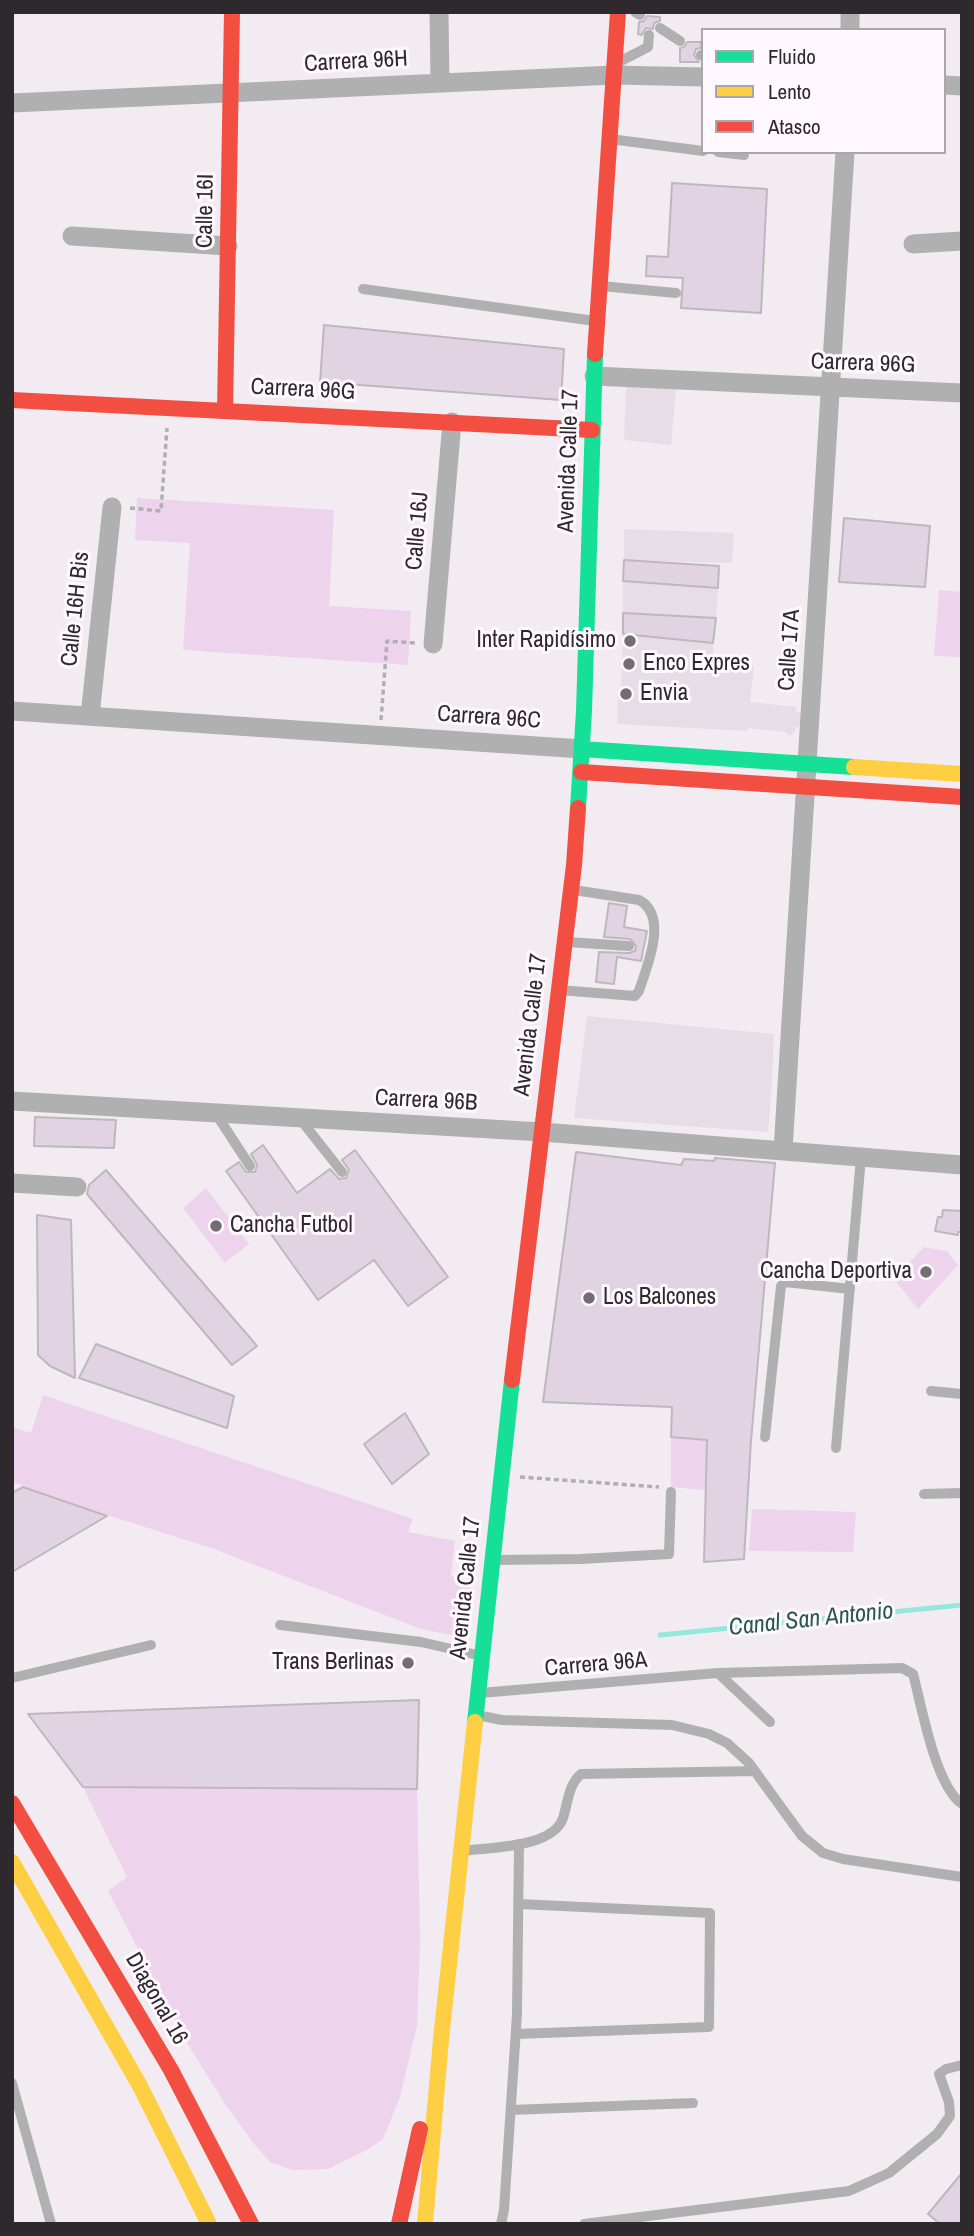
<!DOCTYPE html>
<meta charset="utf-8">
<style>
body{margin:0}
#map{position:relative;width:974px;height:2236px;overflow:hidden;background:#f2ecf2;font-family:"Archivo Narrow",sans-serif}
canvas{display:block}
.frame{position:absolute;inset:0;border:14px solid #2d292d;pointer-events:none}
.legend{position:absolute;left:701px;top:28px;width:245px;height:126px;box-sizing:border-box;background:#fff9ff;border:2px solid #aba6ab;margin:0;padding:9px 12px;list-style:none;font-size:21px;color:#2d292d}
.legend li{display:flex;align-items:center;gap:14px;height:35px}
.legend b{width:35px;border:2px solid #aba6ab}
</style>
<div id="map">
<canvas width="974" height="2236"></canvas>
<div class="frame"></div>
<ul class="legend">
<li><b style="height:9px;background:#16e098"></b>Fluido</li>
<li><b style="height:9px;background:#ffcf43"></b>Lento</li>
<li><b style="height:9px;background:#f24e42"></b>Atasco</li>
</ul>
</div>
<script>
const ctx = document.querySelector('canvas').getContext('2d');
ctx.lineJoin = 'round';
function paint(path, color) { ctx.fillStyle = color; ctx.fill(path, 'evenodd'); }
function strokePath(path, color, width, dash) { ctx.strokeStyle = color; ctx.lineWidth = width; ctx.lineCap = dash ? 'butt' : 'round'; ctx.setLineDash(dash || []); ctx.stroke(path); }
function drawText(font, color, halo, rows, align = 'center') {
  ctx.font = font + ' "Archivo Narrow",sans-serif'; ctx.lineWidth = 6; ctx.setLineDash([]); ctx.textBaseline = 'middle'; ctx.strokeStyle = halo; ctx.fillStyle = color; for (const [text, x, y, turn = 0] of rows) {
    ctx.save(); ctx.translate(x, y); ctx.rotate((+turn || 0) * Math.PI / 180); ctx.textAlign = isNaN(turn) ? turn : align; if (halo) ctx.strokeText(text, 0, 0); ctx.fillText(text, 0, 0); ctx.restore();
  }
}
const built = new Path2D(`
 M626 385 676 389 671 445 624 440Z
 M624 529 734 533 732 563 624 560Z
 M623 581 718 588 716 618 623 613Z
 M623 634 713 643 714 663 754 666 750 702 797 707 796 712H803L802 726 796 727 794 733 789 736 786 732 748 728 747 731 617 724 618 696 621 695Z
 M587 1016 774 1034 772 1081H765L772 1082 768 1132 574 1118Z`);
const green = new Path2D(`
 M137 498 334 510 329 606 411 611 408 665 183 650 190 543 135 540Z
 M939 590 962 592 960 657 934 656Z
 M206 1188 249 1244 225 1263 183 1208Z
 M924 1247 947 1251 958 1265 918 1309 894 1279Z
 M43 1395 413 1519 408 1532 455 1541 451 1575 471 1587 462 1637 421 1629 214 1549 101 1513 12 1482V1427L31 1433Z
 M671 1437 707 1440 705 1490 671 1487Z
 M752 1509 856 1512 853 1552 749 1551Z
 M83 1787 417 1789 420 1941 417 2026 400 2097 383 2139 367 2150 328 2169 292 2170 270 2162 254 2144 225 2104 184 2038 108 1891 127 1877Z`);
const stream = new Path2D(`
 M660 1635 962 1605`);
const building = new Path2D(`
 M647 16 660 17V21L654 23 653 29 646 28 642 35 638 34 639 22 644 21Z
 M687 42H701V48L696 49 694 55 699 62H680V48L684 47Z
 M672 183 767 189 761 313 681 308 683 278 646 276 647 256 668 257Z
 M324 325 564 349 561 400 320 382Z
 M844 518 930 526 925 587 839 582Z
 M624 560 719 566 718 588 623 581Z
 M623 613 716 618 713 643 623 634Z
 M609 903 627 906 624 927 647 931 641 961 617 957 614 984 596 982 599 952 629 953 635 951 636 946 630 939 604 937Z
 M35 1117 116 1120 114 1148 34 1146Z
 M263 1145 297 1193 330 1169 339 1179 346 1178 349 1170 342 1160 355 1150 448 1277 408 1306 374 1260 318 1300 226 1171 239 1162 246 1172H255L257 1165 251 1154Z
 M576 1152 681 1165 684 1159 714 1161 715 1158 775 1163 751 1441 744 1559 704 1562 707 1440 671 1437 672 1407 543 1402Z
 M106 1170 257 1346 232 1365 87 1194 89 1185Z
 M943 1210 962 1211V1232H958V1235L935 1231 938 1217H942Z
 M37 1215 71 1220 75 1378 50 1366 38 1355Z
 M96 1344 234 1396 227 1428 79 1378Z
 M405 1413 429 1454 392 1484 364 1444Z
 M23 1487 107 1516 12 1572V1493Z
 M419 1700 417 1789 83 1787 28 1714Z
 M962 2173V2224H940L928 2214Z`);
const path = new Path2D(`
 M130 508 161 511 167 428
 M381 720 387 641 415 643
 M520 1477 659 1487`);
const lane = new Path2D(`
 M635 12 640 15
 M660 28 680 41
 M701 55 703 56
 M619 62 648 47 649 35
 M610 139 703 151
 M718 152 744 155
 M601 286 676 293
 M363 289 595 321
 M567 942 629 946
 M559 990 635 996 639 991C647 966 669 916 639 900L574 890
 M216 1114 250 1166
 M300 1119 342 1172
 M931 1391 962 1394
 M765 1437 781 1286 785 1282 850 1289
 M836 1448 861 1157
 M924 1494 962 1493
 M494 1560 581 1559 669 1554 671 1492
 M280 1625 421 1642 482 1656
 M718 1673 770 1722
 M12 1678 151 1645
 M480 1693 718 1673 902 1668 913 1674C922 1707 935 1785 962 1804
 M477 1715 502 1720 672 1725 709 1734 727 1743 749 1763 802 1836 823 1853 843 1859 962 1877
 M464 1851C491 1847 553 1848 563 1818 568 1803 568 1785 581 1774L755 1771
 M516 2034 709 2027 710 1913 519 1904
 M12 2083 51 2224
 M511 2110 693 2103
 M501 2224 504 2210 517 2014 519 1844
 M584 2224 849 2191 889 2173 937 2134 950 2116 949 2102 939 2074 946 2069 962 2065`);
const street = new Path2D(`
 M439 12 440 83
 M850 30V12
 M944 85 962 86
 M12 103 614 75 703 77
 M72 236 228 246
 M913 244 962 241
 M594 376 962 393
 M433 644 452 422
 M12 711 582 749
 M90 716 112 507
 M12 1101 542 1132 962 1165
 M783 1150 845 152
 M12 1183 77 1187`);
const fast = new Path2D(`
 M582 749 854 767
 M578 808 584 711 595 354
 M475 1722 512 1380`);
const slow = new Path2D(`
 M854 767 962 774
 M12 1862 140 2086 209 2224
 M425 2224 441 2039 475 1722`);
const jam = new Path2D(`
 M595 354 618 12
 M12 400 592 430
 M225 411 232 12
 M581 772 962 797
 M512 1380 574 865 578 808
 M12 1803 171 2070 251 2224
 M399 2224 420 2129`);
const markers = [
 [630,641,7,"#726d72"],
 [629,664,7,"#726d72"],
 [626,694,7,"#726d72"],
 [216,1226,7,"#726d72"],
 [926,1272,7,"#726d72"],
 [589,1298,7,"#726d72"],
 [408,1663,7,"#726d72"]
];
const streetNames = [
 ["Carrera 96H",356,62,-3],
 ["Calle 16I",206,211,-89],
 ["Carrera 96G",863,364,2],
 ["Carrera 96G",303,390,3],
 ["Avenida Calle 17",569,461,-88],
 ["Calle 16J",418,531,-85],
 ["Calle 16H Bis",76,609,-84],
 ["Calle 17A",790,650,-86],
 ["Carrera 96C",489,718,4],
 ["Avenida Calle 17",531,1025,-83],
 ["Carrera 96B",426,1101,3],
 ["Avenida Calle 17",466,1588,-84],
 ["Carrera 96A",596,1665,-5],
 ["Diagonal 16",156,1999,60]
];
const poiNames = [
 ["Inter Rapidísimo",616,641,"right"],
 ["Enco Expres",643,664],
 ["Envia",640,694],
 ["Cancha Futbol",230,1226],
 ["Cancha Deportiva",912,1272,"right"],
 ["Los Balcones",603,1298],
 ["Trans Berlinas",394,1663,"right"]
];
const waterNames = [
 ["Canal San Antonio",811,1620,-6]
];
paint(built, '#e7dde7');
paint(green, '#edd3ec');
strokePath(stream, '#97e8dc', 5);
paint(building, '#e2d3e2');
strokePath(building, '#bdb8bd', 2);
strokePath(path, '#afaeb0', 3.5, [5, 3.5]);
strokePath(lane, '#b1b0b1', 10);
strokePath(street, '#b1b0b1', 19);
strokePath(fast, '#16e098', 16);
strokePath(slow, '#ffcf43', 16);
strokePath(jam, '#f24e42', 16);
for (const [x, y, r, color] of markers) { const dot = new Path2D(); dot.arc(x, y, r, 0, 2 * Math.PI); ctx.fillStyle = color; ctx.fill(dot); strokePath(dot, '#fff9ff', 2.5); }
drawText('23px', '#2d292d', '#fff9ff', streetNames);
drawText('23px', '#2d292d', '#fff9ff', poiNames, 'left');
drawText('italic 24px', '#25584f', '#fff9ff', waterNames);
</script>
